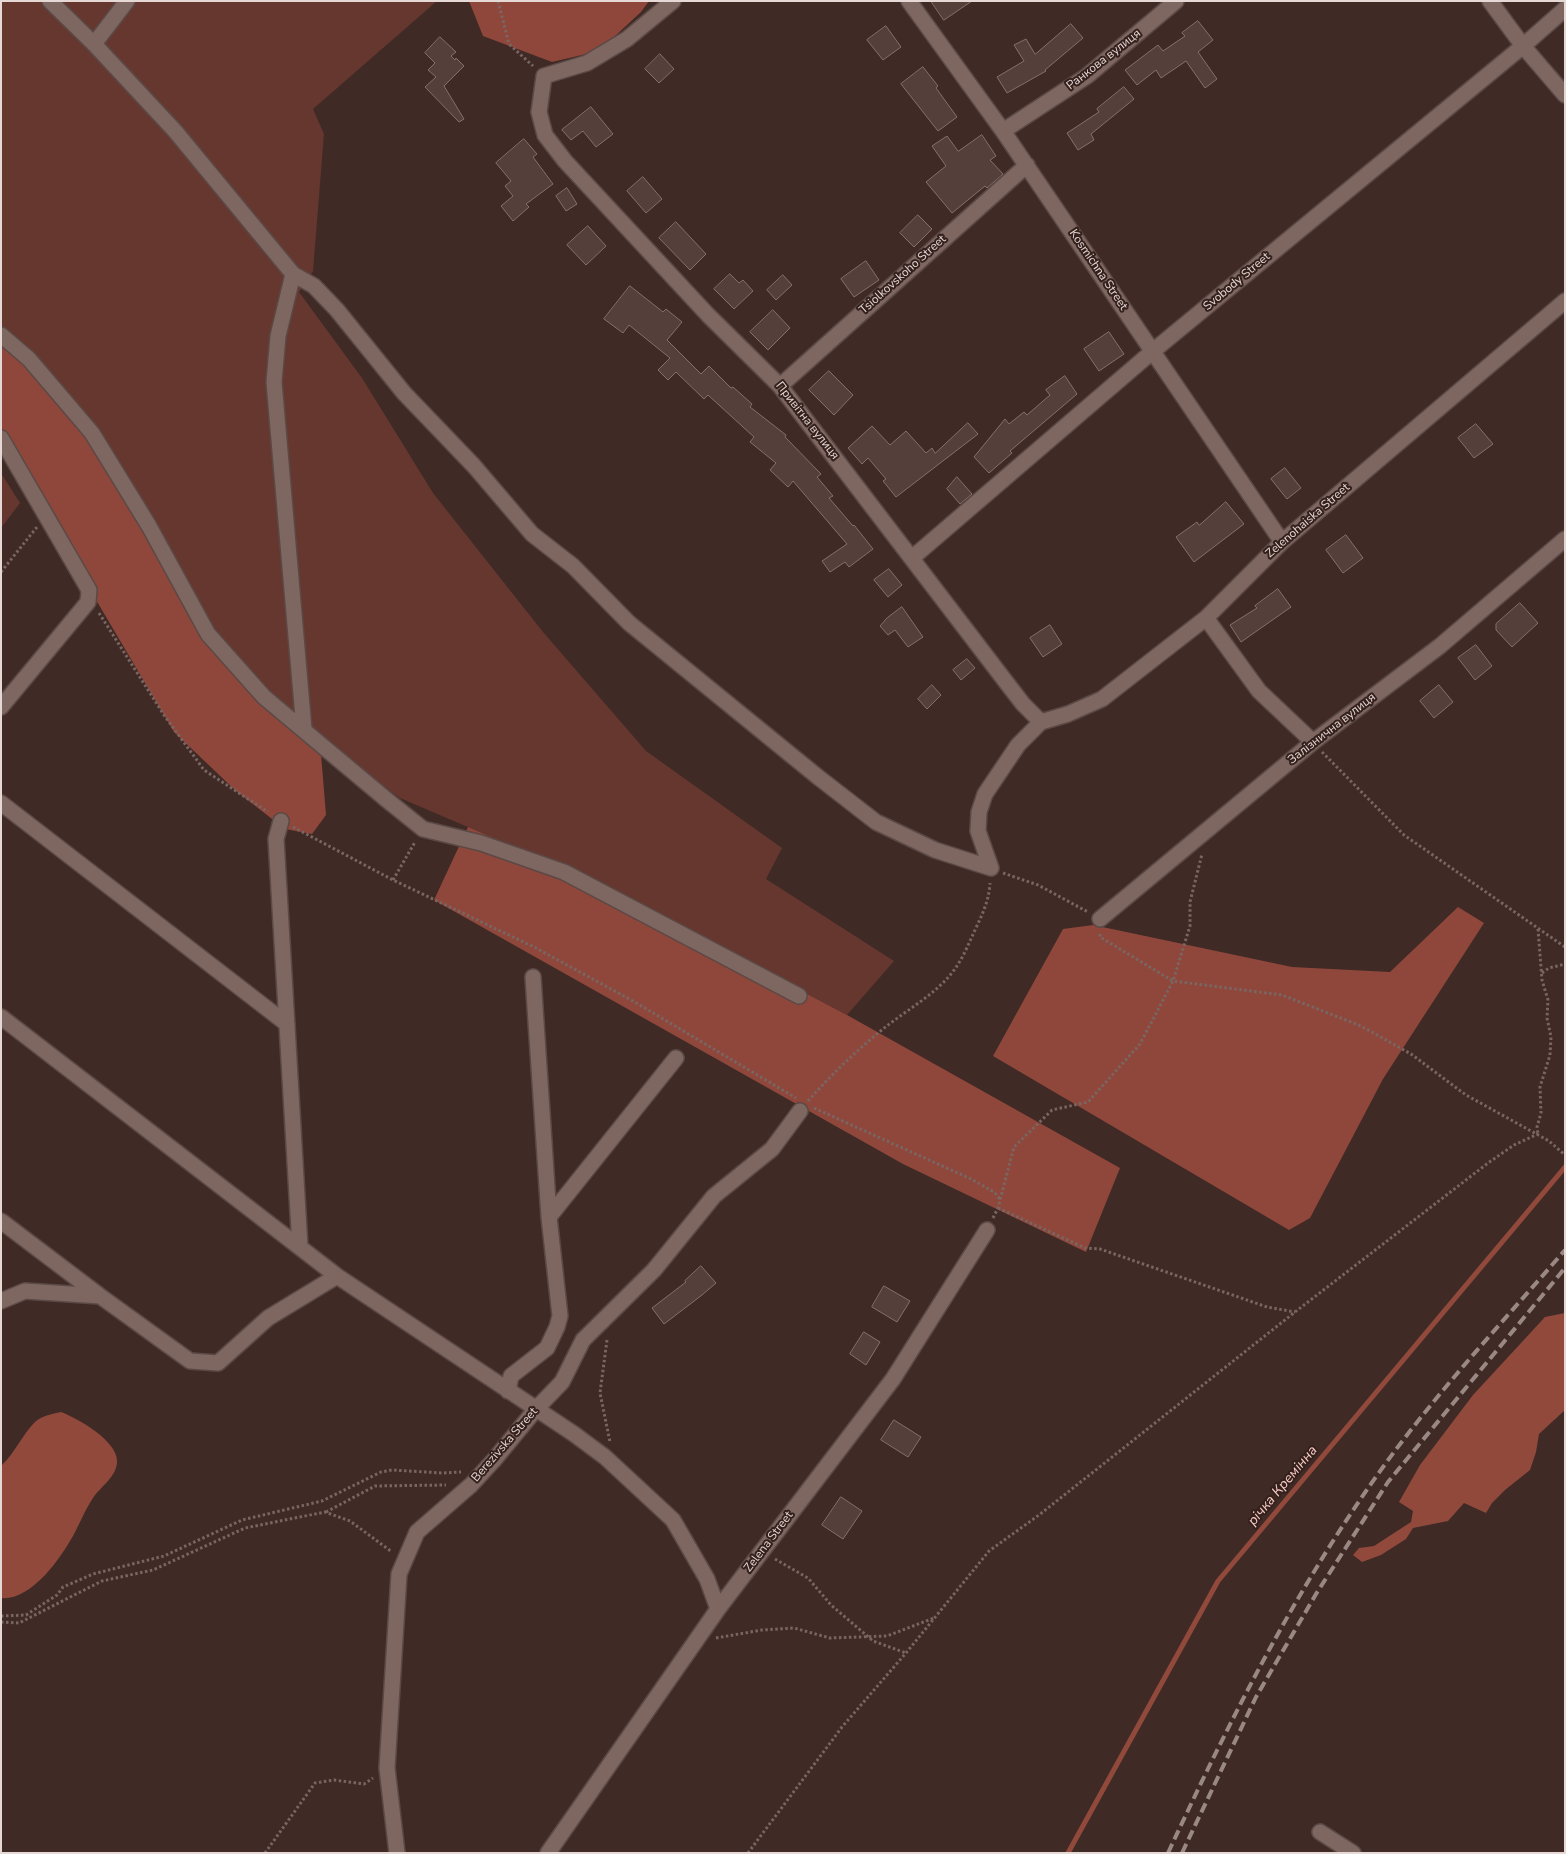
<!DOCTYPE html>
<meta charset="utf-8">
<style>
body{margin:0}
#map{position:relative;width:1566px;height:1854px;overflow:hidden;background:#3f2a26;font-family:"Nunito Sans",sans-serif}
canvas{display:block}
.frame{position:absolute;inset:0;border:2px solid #e6d8d5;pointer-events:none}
</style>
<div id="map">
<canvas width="1566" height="1854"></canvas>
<div class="frame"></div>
</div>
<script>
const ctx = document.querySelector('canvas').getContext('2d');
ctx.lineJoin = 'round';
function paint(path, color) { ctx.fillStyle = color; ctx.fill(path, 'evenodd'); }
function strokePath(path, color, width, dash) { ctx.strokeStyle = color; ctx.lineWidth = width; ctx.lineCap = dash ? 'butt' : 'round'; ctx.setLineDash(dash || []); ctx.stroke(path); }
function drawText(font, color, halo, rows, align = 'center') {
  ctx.font = font + ' "Nunito Sans",sans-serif'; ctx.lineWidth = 4; ctx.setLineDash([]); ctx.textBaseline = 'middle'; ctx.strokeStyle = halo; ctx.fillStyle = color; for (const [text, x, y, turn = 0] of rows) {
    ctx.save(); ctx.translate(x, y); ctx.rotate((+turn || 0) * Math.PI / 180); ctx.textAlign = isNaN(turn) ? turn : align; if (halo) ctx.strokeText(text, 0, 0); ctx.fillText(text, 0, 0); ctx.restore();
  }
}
const green = new Path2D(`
 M1 1H437L313 109 324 134 313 271 299 292 362 378 433 493 543 632 646 751 782 848 766 879 894 961 847 1015 587 878 400 798 273 708 199 625 1 338Z
 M1 473 20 503 1 528Z`);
const forest = new Path2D(`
 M469 1H649L641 12 599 51 552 62 483 36Z
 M1 338 28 359 137 501 199 625 320 742 326 815 312 834 285 829 236 791 174 732 1 439Z
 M468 827 587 878 847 1015 1120 1168 1086 1252 903 1164 434 900Z
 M1458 907 1484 923 1383 1079 1310 1218 1289 1230 993 1056 1063 929 1093 925 1292 967 1390 972Z`);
const water = new Path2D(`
 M1565 1313V1410L1539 1434 1536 1452 1530 1470 1505 1490 1492 1503 1486 1513 1464 1503 1448 1521 1413 1528 1406 1539 1381 1555 1362 1562 1353 1555 1359 1548 1374 1546 1411 1522 1413 1511 1399 1502 1420 1465 1473 1395 1545 1317Z
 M61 1412C77 1418 116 1440 117 1460 118 1476 100 1487 93 1498 85 1510 80 1523 73 1536 60 1559 31 1601 1 1598V1466C15 1453 22 1435 35 1422 41 1416 52 1414 61 1412Z`);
const stream = new Path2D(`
 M1068 1853 1218 1581 1565 1167`);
const building = new Path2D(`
 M931 1H972L944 20Z
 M1198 21 1213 40 1198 52 1217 79 1205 88 1186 61 1161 78 1156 70 1137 85 1125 70 1158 45 1163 51 1185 36 1182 33Z
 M1071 24 1083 38 1045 70 1046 71 1007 93 997 77 1024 61 1014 45 1026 39 1035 54Z
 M886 26 901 47 883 60 867 40Z
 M440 37 456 52 451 56 455 60 456 58 464 66 444 86 464 119 459 122 425 87 436 77 428 70 435 63 425 53Z
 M660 54 674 69 659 83 645 69Z
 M923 67 938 86 936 88 957 117 938 131 901 84Z
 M1124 87 1134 99 1091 134 1094 140 1078 150 1067 133 1099 112 1097 109Z
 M591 107 613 134 596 147 583 131 571 140 562 130Z
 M982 135 996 156 990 160 1003 174 987 188 985 186 952 213 926 182 946 166 932 146 947 136 958 151Z
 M524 139 537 154 533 157 553 184 526 204 529 207 513 221 501 206 513 196 505 186 511 181 496 163Z
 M643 177 662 199 646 213 627 191Z
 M567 188 577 204 566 211 556 196Z
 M918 215 932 229 914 247 900 233Z
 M676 222 706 254 690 270 659 238Z
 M588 226 606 246 586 265 567 245Z
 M866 261 879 280 854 297 841 279Z
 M730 274 739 283 743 280 753 291 734 309 714 289Z
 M783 275 792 285 776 300 767 290Z
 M630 286 663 312 666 309 682 322 667 340 701 374 709 366 731 388 733 387 752 404 750 407 786 435 785 437 821 474 817 477 833 496 829 498 853 526 854 525 873 549 849 567 845 562 830 572 822 561 847 544 793 481 788 487 770 470 776 463 750 442 754 437 708 395 704 399 676 372 668 380 658 370 670 358 629 325 623 333 604 319Z
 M773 310 790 328 768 350 750 332Z
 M1109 332 1124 354 1099 371 1084 349Z
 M829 371 853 395 834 415 809 390Z
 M1065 376 1077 394 1010 451 1012 453 989 473 974 457 1005 419 1009 424 1024 412 1027 415 1050 395 1046 390Z
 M968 423 978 434 896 497 883 481 886 479 868 458 862 464 848 448 872 426 890 445 906 431 926 453 932 448 935 453Z
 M1476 424 1493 444 1474 458 1458 438Z
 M1285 468 1301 488 1287 499 1271 479Z
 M957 477 972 494 960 504 947 489Z
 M1226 502 1244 524 1194 562 1176 537 1197 522 1199 525Z
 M1346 535 1363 558 1343 573 1326 550Z
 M889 569 902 585 888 597 874 580Z
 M1278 589 1291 607 1241 642 1230 625 1257 608 1255 606Z
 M1520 603 1538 623 1512 647 1496 630V624Z
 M902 607 923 637 908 647 895 630 888 635 880 626 887 618Z
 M1050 625 1062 644 1043 657 1030 638Z
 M1476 645 1492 666 1475 680 1458 658Z
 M967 659 975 668 961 680 953 670Z
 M932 685 941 695 927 709 918 699Z
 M1439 685 1453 702 1434 718 1420 701Z
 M701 1266 716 1283 702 1295 664 1324 652 1308 686 1282 685 1281Z
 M884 1286 910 1301 897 1322 872 1307Z
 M864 1332 880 1342 866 1365 850 1354Z
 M894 1420 921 1437 908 1457 881 1440Z
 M841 1497 862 1511 843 1539 822 1525Z`);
const path = new Path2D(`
 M498 1 509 44 533 66
 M1 572 37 527
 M99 613 164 715 204 770 268 812
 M1322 752 1404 835 1565 947
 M293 827 393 880 534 947 633 1001 796 1098
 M1003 873 1038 885 1088 912
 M393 880 415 842
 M1538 929 1542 980 1548 1000 1547 1018 1551 1037 1550 1055 1540 1087 1541 1113 1537 1127 1538 1134
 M1100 934V937L1173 981 1282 995 1361 1026 1411 1054 1466 1095 1549 1141 1565 1155
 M1542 973 1549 968 1565 964
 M808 1101C831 1075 856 1051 883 1029 905 1011 933 996 951 974 962 961 968 945 975 930 982 915 989 901 990 883
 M814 1108 971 1179 994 1192 1000 1199
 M998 1208 1085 1248 1100 1249 1267 1307 1295 1312
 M993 1218 998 1208 1014 1147 1052 1110 1088 1102 1140 1044 1173 981 1190 926V902L1202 854
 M607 1340 600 1393 610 1442
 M326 1512 375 1486 446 1485
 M775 1559 808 1578 831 1605 873 1641 906 1653
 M1 1616 26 1615 57 1595 63 1587 93 1574 164 1556 242 1520 322 1501 381 1472 392 1470 442 1473 461 1472
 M1 1622 19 1623 102 1581 153 1570 245 1528 325 1512 350 1521 392 1552
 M716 1638 762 1630 794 1628 830 1638 887 1636 934 1618
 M265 1853 315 1783 334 1780 364 1784 373 1778
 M748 1853 842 1727 906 1653 989 1551 1039 1515 1295 1312 1488 1163 1514 1145 1538 1134`);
const minor = new Path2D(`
 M50 1 94 44 175 131 293 274 314 286 337 310 404 393 474 466 532 534 573 566 629 623 818 777 876 822 935 850 991 868
 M673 1 627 39 587 63 544 76 539 112 545 135 565 161 708 315 780 386 1006 682 1023 704 1041 722
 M909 1 1003 131 1282 542
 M1490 1 1523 46 1565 95
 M94 44 127 1
 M1003 131 1087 76 1176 1
 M293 274 278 336 274 382 304 729
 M1 335 29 359 92 433 149 526 208 634 264 697 387 800 423 829 481 843 564 872 799 996
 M780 386 1027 165
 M1 438 89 590 88 602 1 707
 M912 558 1153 351 1523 46 1565 9
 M1206 618 1259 691 1313 742
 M1 803 287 1024
 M281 821 276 839 300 1247
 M991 868 978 831 979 812 985 794 1018 745 1041 722 1068 714 1102 699 1206 618 1282 542 1565 301
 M1100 919 1313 742 1440 646 1565 539
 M1 1017 337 1276 574 1434 605 1457 673 1520 707 1579 718 1609
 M549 1217 676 1058
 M1 1221 100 1296 190 1361 218 1363 268 1318 337 1276
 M1 1301 25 1291 100 1296
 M508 1391 511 1376 547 1348 557 1327 560 1316 549 1217 533 977
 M1320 1832 1353 1853
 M397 1853 387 1768 399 1574 417 1532 471 1485 494 1460 536 1409 562 1382 583 1340 654 1270 714 1196 772 1149 800 1111
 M548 1853 718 1609 893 1379 987 1230`);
const rail = new Path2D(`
 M1168 1853C1229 1722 1294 1592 1378 1474 1435 1394 1501 1324 1565 1250
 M1182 1853 1256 1697 1316 1594 1388 1482 1565 1268`);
const streetNames = [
 ["Ранкова вулиця",1104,60,-38],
 ["Kosmichna Street",1098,270,56],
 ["Tsiolkovskoho Street",903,275,-42],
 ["Svobody Street",1237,282,-40],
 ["Привітна вулиця",807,421,52],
 ["Zelenohaiska Street",1308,521,-41],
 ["Залізнична вулиця",1332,729,-38],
 ["Berezivska Street",505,1445,-49],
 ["Zelena Street",769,1542,-53]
];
const waterNames = [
 ["річка Кремінна",1283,1486,-50]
];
paint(green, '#66372e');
paint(forest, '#8f473b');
paint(water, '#91493c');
strokePath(stream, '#91493c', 5);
paint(building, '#553f3b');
strokePath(building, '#886f6a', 1);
strokePath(minor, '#5b4946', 18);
strokePath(path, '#796662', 3, [2.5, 2.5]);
strokePath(minor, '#7e6661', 15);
strokePath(rail, '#998884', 4, [10, 5]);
drawText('12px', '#e6d8d5', '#34201c', streetNames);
drawText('italic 14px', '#facdc5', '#34201c', waterNames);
</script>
